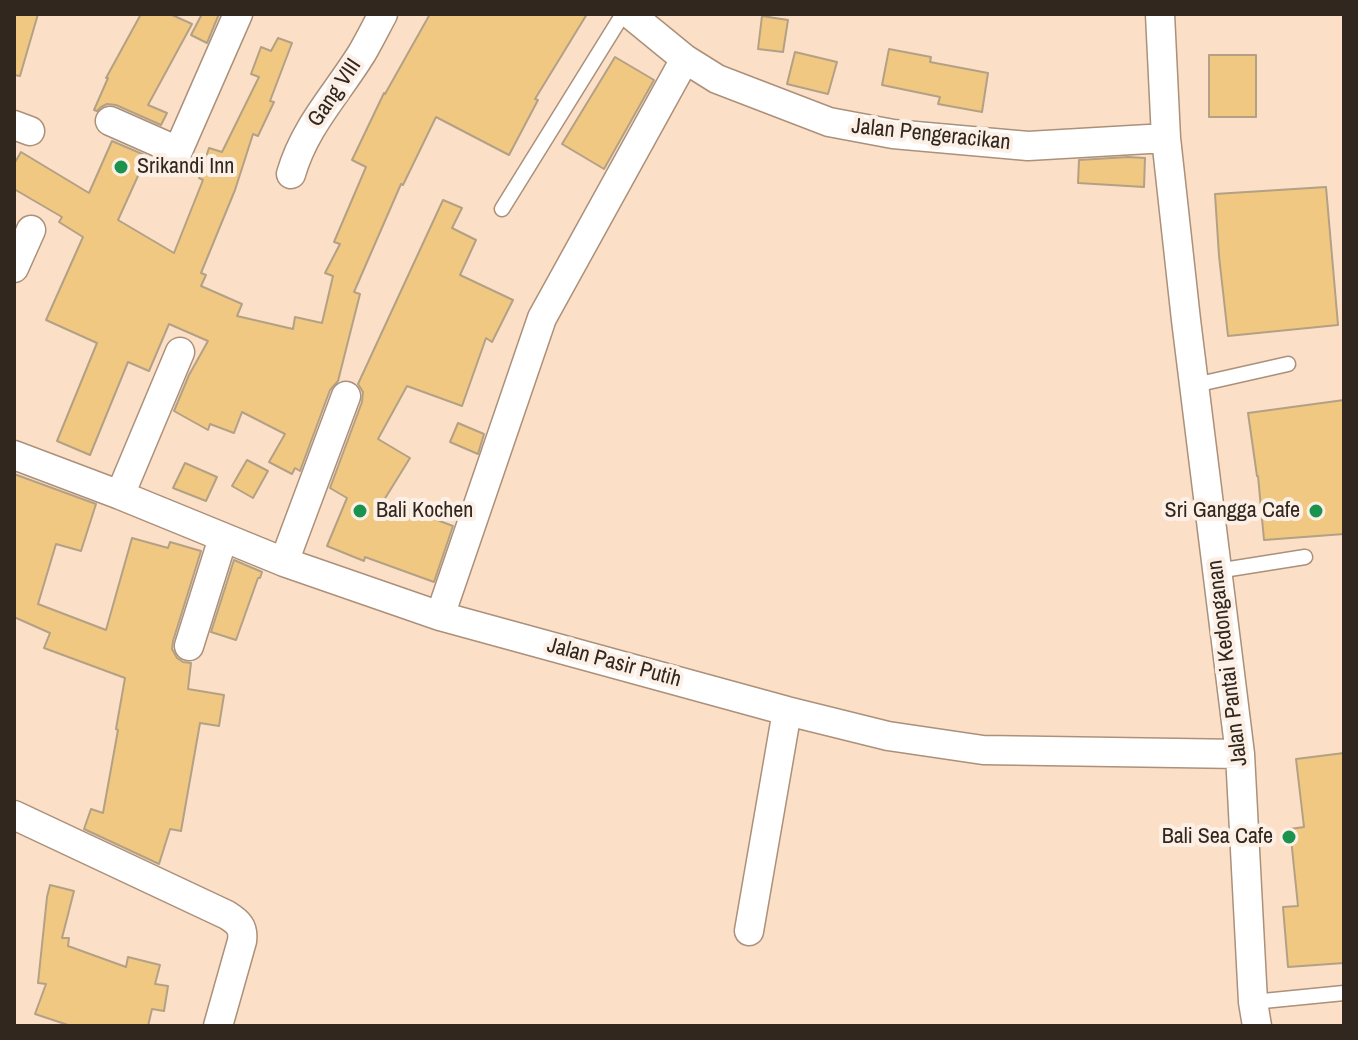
<!DOCTYPE html>
<style>
body{margin:0}
#map{position:relative;width:1358px;height:1040px;overflow:hidden;background:#fcdfc7;font-family:"Archivo Narrow",sans-serif}
canvas{display:block}
.frame{position:absolute;inset:0;border:16px solid #31271e;pointer-events:none}
</style>
<div id="map">
<canvas width="1358" height="1040"></canvas>
<div class="frame"></div>
</div>
<script>
const ctx = document.querySelector('canvas').getContext('2d');
ctx.lineJoin = 'round';
function paint(path, color) { ctx.fillStyle = color; ctx.fill(path, 'evenodd'); }
function strokePath(path, color, width, dash) { ctx.strokeStyle = color; ctx.lineWidth = width; ctx.lineCap = dash ? 'butt' : 'round'; ctx.setLineDash(dash || []); ctx.stroke(path); }
function drawText(font, color, halo, rows, align = 'center') {
  ctx.font = font + ' "Archivo Narrow",sans-serif'; ctx.lineWidth = 8; ctx.setLineDash([]); ctx.textBaseline = 'middle'; ctx.strokeStyle = halo; ctx.fillStyle = color; for (const [text, x, y, turn = 0] of rows) {
    ctx.save(); ctx.translate(x, y); ctx.rotate((+turn || 0) * Math.PI / 180); ctx.textAlign = isNaN(turn) ? turn : align; if (halo) ctx.strokeText(text, 0, 0); ctx.fillText(text, 0, 0); ctx.restore();
  }
}
const building = new Path2D(`
 M14 14H38L20 76 14 75Z
 M141 14H170L192 24 148 105 167 113 161 125 116 105 107 104 101 107 97 111 94 110 108 78H106Z
 M202 14H219L207 43 191 35Z
 M430 14H587L535 99 538 100 509 155 436 117 403 185 401 184 354 292 360 294 338 381 330 390 300 471 295 468 292 474 269 462 285 434 242 412 234 433 210 424 208 430 174 411 189 375 208 341 169 324 149 371 128 362 90 455 57 441 97 343 46 320 83 237 59 222 62 217 14 189V164L21 152 89 193 112 141 147 156 118 220 174 253 203 180 199 178 209 148 222 152 259 77 251 74 261 47 271 51 278 38 292 43 270 101 274 102 258 136 253 134 235 190 201 273 206 275 201 286 242 304 237 316 293 329 295 317 322 323 333 276 325 273 340 244 334 242 366 167 352 160 384 93 385 94Z
 M762 16 788 20 783 52 758 49Z
 M889 49 931 57 930 62 988 73 982 112 938 104 940 97 882 85Z
 M795 52 837 62 828 94 787 84Z
 M1209 55H1256V117H1209Z
 M615 57 654 80 604 169 562 144Z
 M1128 157 1145 158 1144 187 1078 183 1079 160Z
 M1326 187 1338 325 1228 336 1219 256 1215 194Z
 M443 200 462 208 452 228 476 240 460 275 513 300 492 342 486 338 462 406 407 386 378 439 410 458 384 500 453 526 434 582 365 557 364 561 327 546 347 498 330 488 362 402 363 392 358 384Z
 M1344 400V534L1264 540 1258 476H1257L1248 413Z
 M458 423 484 434 478 454 450 442Z
 M247 460 268 471 253 498 232 486Z
 M185 463 217 477 206 501 173 488Z
 M14 474 96 504 81 551 56 544 38 604 106 630 132 538 168 548 170 542 201 551 173 641 172 649 177 658 183 662 191 663 188 689 224 695 219 726 200 723 181 831 170 829 159 864 84 829 91 809 103 813 118 730 116 729 125 678 44 648 50 633 14 617Z
 M234 560 262 572 260 578H258L236 640 211 632Z
 M1344 753V963L1288 967 1283 907 1298 906 1290 829 1304 827 1296 759Z
 M50 885 74 891 62 938H69L68 946 126 967 128 957 160 965 155 984 168 986 164 1011 152 1009 148 1026H71L35 1014 46 984 38 983 47 897Z`);
const lane = new Path2D(`
 M502 209 623 14
 M1195 385 1288 364
 M1217 571 1305 557
 M1253 1002 1344 993`);
const street = new Path2D(`
 M630 14 685 59 717 79 829 122 893 134 1028 146 1166 138
 M1160 14 1166 138 1186 320 1240 754 1253 1002 1257 1026
 M110 121 178 151 238 14
 M14 125 30 131
 M291 174C305 126 336 95 362 53 369 41 376 27 383 14
 M14 268 31 230
 M14 455 120 495 284 562 440 616 787 711 888 736 983 750 1240 754
 M120 495 180 352
 M284 562 346 396
 M440 616 542 318 685 59
 M189 646 223 538
 M14 815 227 915C238 922 244 927 242 941L218 1026
 M749 931 787 711`);
const markers = [
 [121,167,8,"#1a934f"],
 [360,511,8,"#1a934f"],
 [1316,511,8,"#1a934f"],
 [1289,837,8,"#1a934f"]
];
const streetNames = [
 ["Gang VIII",335,93,-56],
 ["Jalan Pengeracikan",931,135,6],
 ["Jalan Pasir Putih",614,663,15],
 ["Jalan Pantai Kedonganan",1228,663,-97]
];
const poiNames = [
 ["Srikandi Inn",137,167],
 ["Bali Kochen",376,511],
 ["Sri Gangga Cafe",1300,511,"right"],
 ["Bali Sea Cafe",1273,837,"right"]
];
paint(building, '#f1c882');
strokePath(building, '#b3a185', 2);
strokePath(lane, '#ab907a', 17);
strokePath(street, '#ab907a', 31);
strokePath(lane, '#fff', 14);
strokePath(street, '#fff', 28);
for (const [x, y, r, color] of markers) { const dot = new Path2D(); dot.arc(x, y, r, 0, 2 * Math.PI); ctx.fillStyle = color; ctx.fill(dot); strokePath(dot, '#fcf0e6', 3); }
drawText('22px', '#31271e', '#fcf0e6', streetNames);
drawText('22px', '#31271e', '#fcf0e6', poiNames, 'left');
</script>
